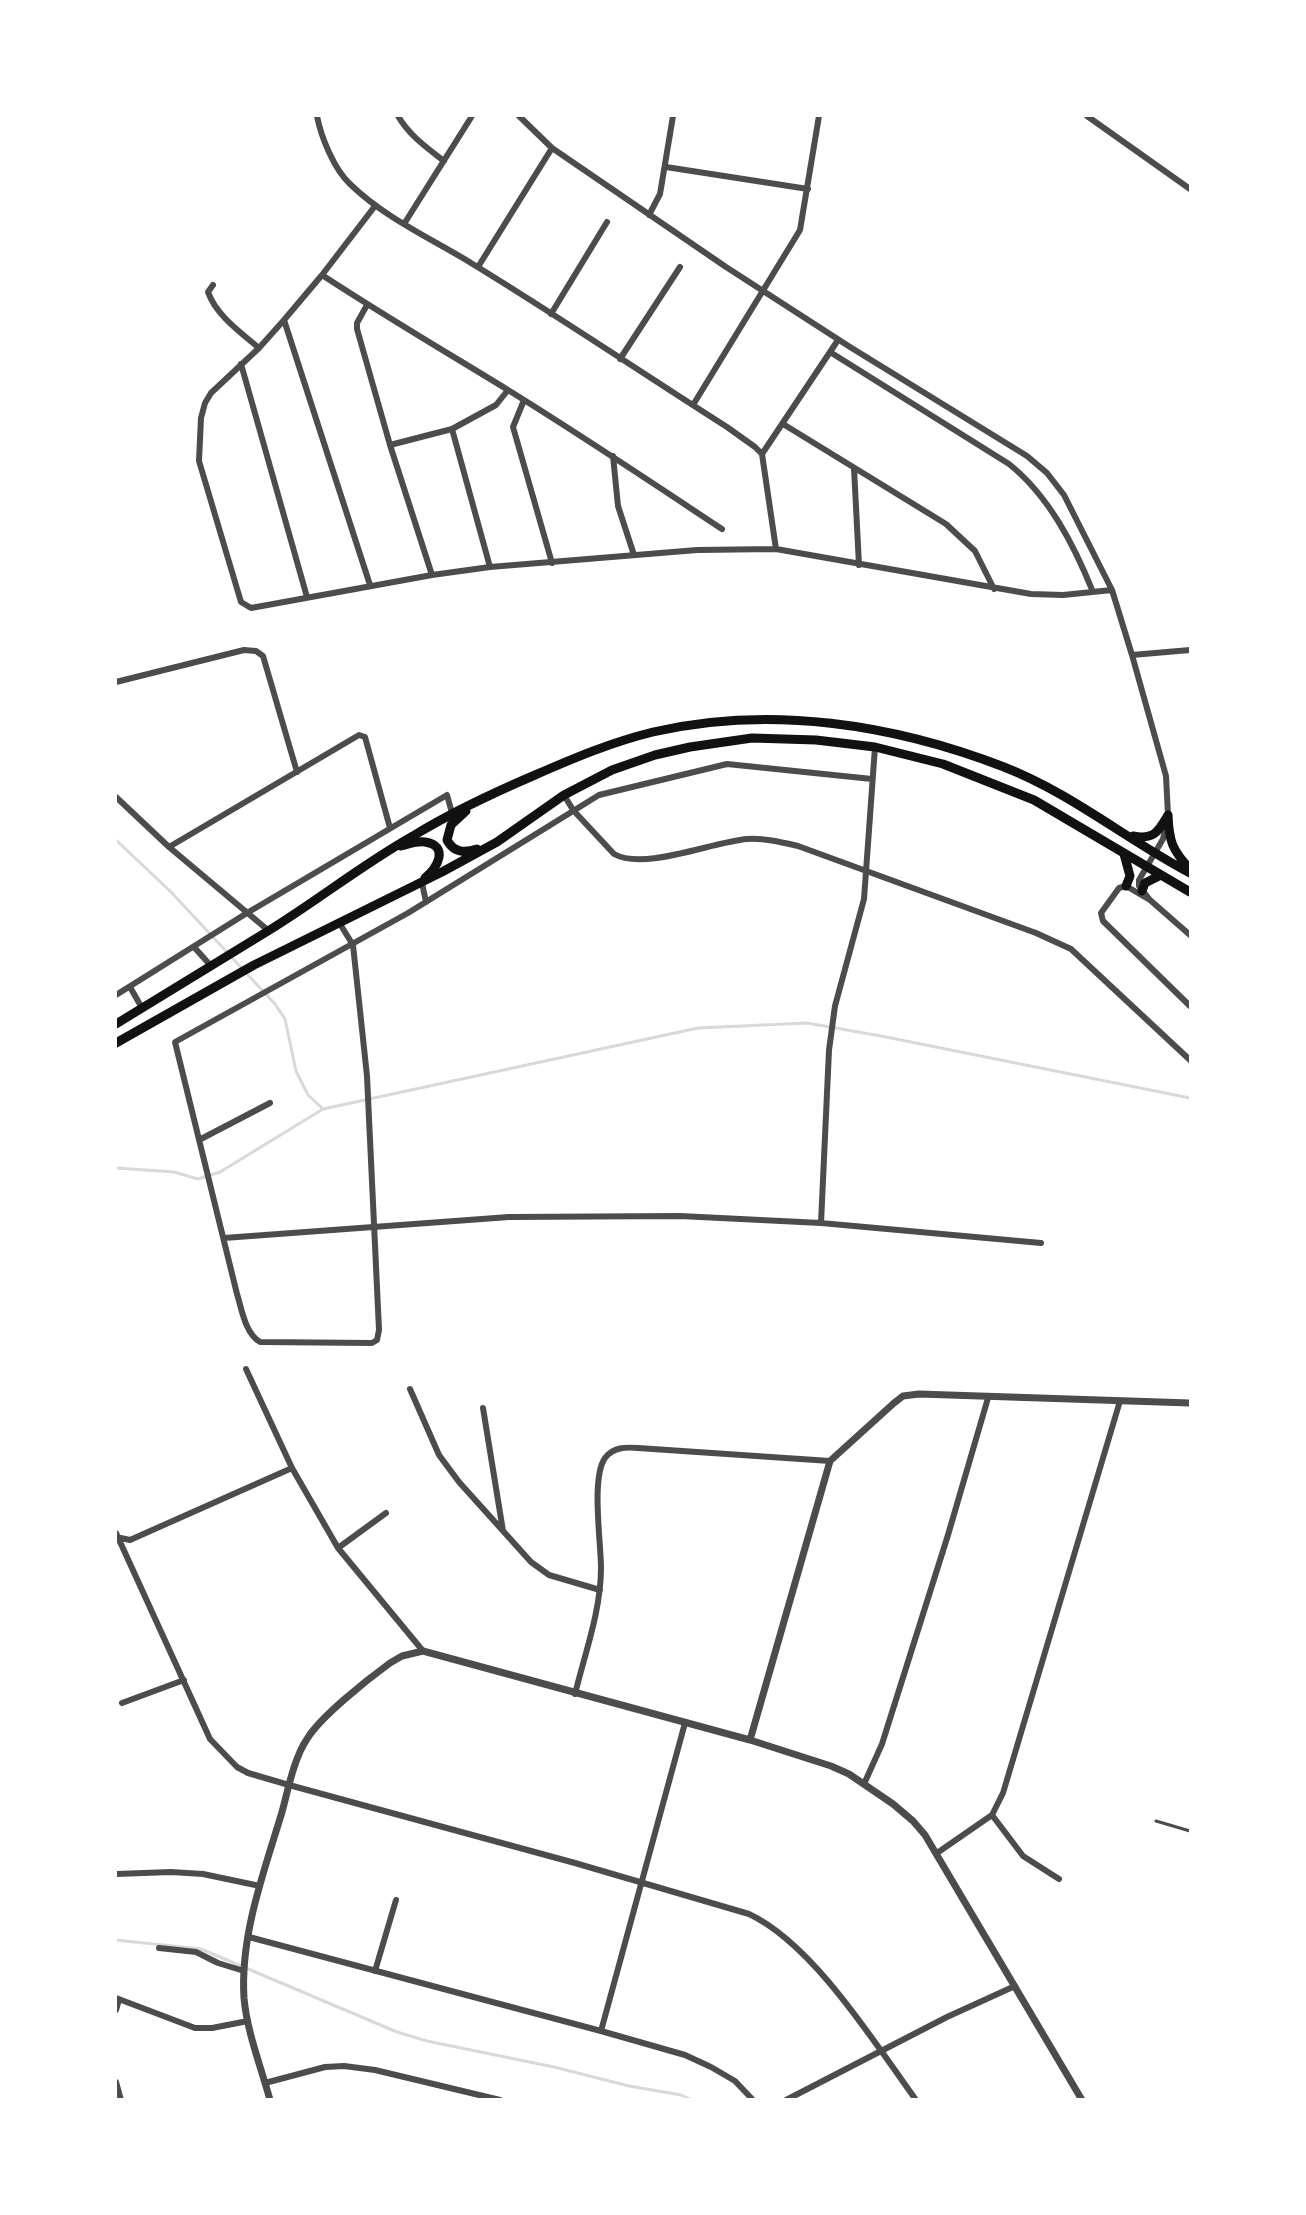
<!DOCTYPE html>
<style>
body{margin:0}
#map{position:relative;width:1306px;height:2215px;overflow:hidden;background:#fff;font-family:Overpass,sans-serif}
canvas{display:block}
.frame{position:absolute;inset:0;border:117px solid #fff;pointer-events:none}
</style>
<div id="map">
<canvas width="1306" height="2215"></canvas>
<div class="frame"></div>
</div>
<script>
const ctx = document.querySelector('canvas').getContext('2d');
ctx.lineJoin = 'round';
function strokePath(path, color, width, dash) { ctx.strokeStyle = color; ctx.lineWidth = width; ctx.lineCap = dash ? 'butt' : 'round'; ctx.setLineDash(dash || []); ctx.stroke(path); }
const stream = new Path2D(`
 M116 840 171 892 275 1004 285 1019 296 1071 308 1095 322 1108
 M116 1168 174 1172 198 1179 220 1172 323 1109 698 1028 807 1023 881 1036 1190 1098
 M116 1940 201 1949 397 2032 427 2041 554 2067 629 2086 681 2095 692 2100`);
const service = new Path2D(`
 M1156 1821 1190 1831`);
const minor = new Path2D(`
 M317 116C321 137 334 169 350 184 385 218 430 238 471 263 558 316 642 373 727 427L755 447 762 454
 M398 116C409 135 426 147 444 161
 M519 116 552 148 726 267 850 347 1027 456 1047 473 1064 495 1112 590 1132 655 1166 776 1168 815 1163 839 1139 880V886L1150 900
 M1087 116 1190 189
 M666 167 808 189
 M375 206 322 275 284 320 259 348 211 393 205 403 201 418 199 461 241 602 251 608 432 575 490 567 697 550 776 549 1031 594 1063 595 1112 590
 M649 215 660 194 673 116
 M404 224 472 116
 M478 267 552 148
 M322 275C383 315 446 352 508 390 581 435 651 482 722 529
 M213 285 208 292C216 315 240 332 259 348
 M367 305 357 323V329L390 445 432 575
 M551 314 607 222
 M284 320 370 585
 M830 352 1009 464C1049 496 1074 545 1093 592
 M620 359 680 267
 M241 364 307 597
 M524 400 513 427 552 563
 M693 405 800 230 819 116
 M783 424 946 524 975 551 994 589
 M452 429 490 567
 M390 445 452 429 496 405 508 390
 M613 456 618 506 634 555
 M854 468 859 565
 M776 549 762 454 838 340
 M1132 655 1190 650
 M116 682 244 650 256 651 263 656 297 772
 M564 795 573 810 614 854C644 871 712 842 747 839 765 838 781 842 798 846L1036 933 1071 949 1190 1060
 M116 797 169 847 269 931
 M169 847 359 735 365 737 390 828
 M422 883 426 902
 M340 924 353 945 367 1076 379 1330 377 1340 372 1343 260 1342C245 1333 242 1310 237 1294L175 1042 408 913 599 795 727 764 872 779
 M1190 935 1150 900 1126 886 1119 888 1101 913 1103 921 1190 1006
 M194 947 211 966
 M130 987 142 1008
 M116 995 247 913 447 795 452 813
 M199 1140 270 1103
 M821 1223 829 1050 835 1006 864 899 875 747
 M224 1238 509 1217 680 1216 821 1223 1041 1243
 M246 1369 292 1468 338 1548 423 1651
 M410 1389 439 1455 459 1482 531 1562 549 1575 600 1590
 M483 1408 503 1531
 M116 1533 210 1739 237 1767 248 1773 289 1785 575 1863 749 1914C813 1944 874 2042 916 2100
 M116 1537 130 1540 292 1468
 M338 1548 386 1513
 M575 1694C585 1653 601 1610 601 1568 601 1542 591 1478 605 1458 613 1447 626 1447 638 1448L830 1461
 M122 1703 184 1680
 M864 1784 882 1744 948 1535 988 1398
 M992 1815 1023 1856 1059 1879
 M937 1853 992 1815 1003 1793 1120 1401
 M116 1874 171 1872 203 1874 260 1886
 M249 1937 601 2031 685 2055 711 2067 735 2081 753 2100
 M159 1948 196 1952 218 1963 244 1971
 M375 1971 396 1900
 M116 1998 195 2028H212L248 2021
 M116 2010 119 2000
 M601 2031 685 1723
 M116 2082 121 2100
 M265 2083 325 2067 344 2066 375 2070 500 2100
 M786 2100 947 2017 1015 1986`);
const tertiary = new Path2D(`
 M750 1740 830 1461 894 1403 903 1396 919 1394 1190 1403
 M270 2100C261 2067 247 2032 244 1998 240 1935 264 1872 282 1812 288 1790 294 1758 307 1739 320 1717 368 1679 390 1663L402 1656 423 1651 750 1740 831 1766 849 1774 893 1804 913 1821 925 1835 1082 2100`);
const primary = new Path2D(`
 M466 811 451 825 447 840C454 853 465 853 477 849
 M1168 815C1169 841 1172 850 1190 869
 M1133 836C1154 840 1158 832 1168 815
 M401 846C408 844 417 841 425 842 450 846 437 868 425 878
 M1124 854 1130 876 1126 886
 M1142 891 1145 883 1161 875
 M116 1024C166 993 218 962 268 931 317 901 363 864 413 836 452 812 493 793 535 775 574 758 612 742 653 732 770 705 893 724 1004 767 1071 793 1127 840 1190 873
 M116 1043 254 965 442 872 497 842 564 795 612 770 655 755 690 747 752 738 816 740 875 747 943 764 1034 800 1190 892`);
strokePath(stream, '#d9d9d9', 3);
strokePath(service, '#4c4c4c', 3);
strokePath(minor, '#4c4c4c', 6);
strokePath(tertiary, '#4c4c4c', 7);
strokePath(primary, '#111', 9);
</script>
